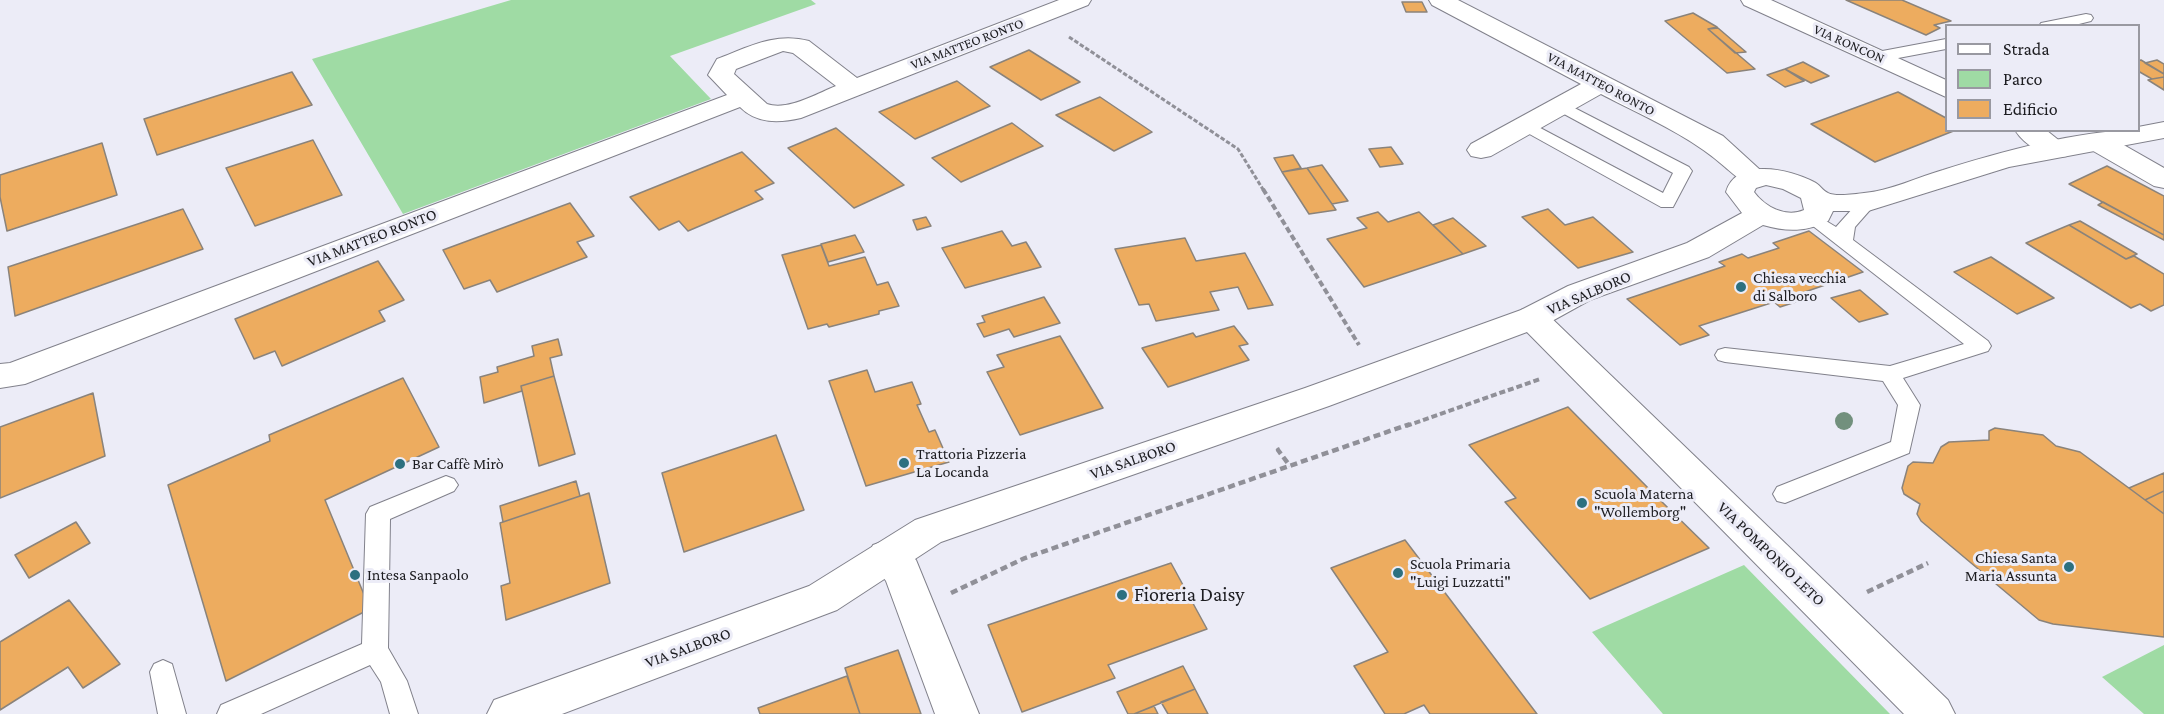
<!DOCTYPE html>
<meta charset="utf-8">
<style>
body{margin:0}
#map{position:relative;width:2164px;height:714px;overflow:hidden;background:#ececf7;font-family:"Crimson Pro",serif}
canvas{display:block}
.legend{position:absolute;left:1945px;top:24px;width:195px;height:108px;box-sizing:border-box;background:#ececf7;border:2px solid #9999a1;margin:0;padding:8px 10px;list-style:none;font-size:18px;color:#1d1d21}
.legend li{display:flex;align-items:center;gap:12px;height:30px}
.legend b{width:30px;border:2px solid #9999a1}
</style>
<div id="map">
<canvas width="2164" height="714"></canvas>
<ul class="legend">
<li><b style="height:8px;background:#fff"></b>Strada</li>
<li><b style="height:16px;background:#9fdba4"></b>Parco</li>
<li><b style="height:16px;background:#edac5f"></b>Edificio</li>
</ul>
</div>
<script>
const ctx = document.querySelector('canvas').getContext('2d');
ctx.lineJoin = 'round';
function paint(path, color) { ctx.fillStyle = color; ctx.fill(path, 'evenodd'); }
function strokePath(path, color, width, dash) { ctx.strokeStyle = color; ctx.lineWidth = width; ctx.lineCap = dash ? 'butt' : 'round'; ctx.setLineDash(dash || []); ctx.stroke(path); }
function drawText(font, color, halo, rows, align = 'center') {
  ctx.font = font + ' "Crimson Pro",serif'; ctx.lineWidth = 6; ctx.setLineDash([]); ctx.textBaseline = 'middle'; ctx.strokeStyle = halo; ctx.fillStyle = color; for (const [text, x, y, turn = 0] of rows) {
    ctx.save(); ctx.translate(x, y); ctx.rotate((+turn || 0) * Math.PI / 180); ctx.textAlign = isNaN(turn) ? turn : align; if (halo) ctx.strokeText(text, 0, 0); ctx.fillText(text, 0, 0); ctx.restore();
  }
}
const green = new Path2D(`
 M511 0H811L816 4 670 56 711 99 403 214 312 59Z
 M1744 565 1890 714H1663L1592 632Z
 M2164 645V714H2144L2102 677Z`);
const building = new Path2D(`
 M1846 0H1902L1951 21 1934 25 1940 28 1926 35Z
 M1402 2H1422L1427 12H1406Z
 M1693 13 1717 27 1708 29 1755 69 1727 73 1665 21Z
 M1718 28 1746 52 1735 53 1708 29Z
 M1029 50 1080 82 1041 100 990 67Z
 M2141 60 2164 74V77L2152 79 2138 71V61Z
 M2157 60 2164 64V74L2145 63Z
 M1803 62 1829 76 1811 83 1785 69Z
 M1785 69 1804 81 1785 87 1767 75Z
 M292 72 312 105 157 155 144 119Z
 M2164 77V90L2148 80 2152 79Z
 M957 81 990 106 915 139 879 112Z
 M1898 92 1946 118V130H1956L1875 162 1811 124Z
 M1100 97 1152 132 1114 151 1056 115Z
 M1012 123 1043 146 961 182 932 158Z
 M836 128 904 185 854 208 788 148Z
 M313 140 342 195 255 226 226 168Z
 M102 143 117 195 7 231 0 197V175Z
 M1391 147 1403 164 1380 167 1369 149Z
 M742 152 774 183 755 191 763 199 688 231 679 221 659 230 630 197Z
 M1293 155 1301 168 1282 172 1274 158Z
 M1322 165 1348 201 1332 204 1307 168Z
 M2107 166 2164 196V235L2069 184Z
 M1307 168 1332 204 1336 210 1309 214 1282 172Z
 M2103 202 2164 235V240L2098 205Z
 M570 203 594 236 577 242 587 257 497 292 490 280 464 289 443 250Z
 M183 209 203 249 15 316 8 267Z
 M1548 209 1565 225 1593 217 1633 252 1578 268 1522 217Z
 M1378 212 1388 222 1419 212 1463 254 1364 287 1327 239 1367 228 1357 218Z
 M926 217 931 226 917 230 913 220Z
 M1453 218 1486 246 1463 254 1433 225Z
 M2080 221 2137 254 2126 259 2069 225Z
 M2069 225 2126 259 2134 256 2164 274V305L2151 311 2140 304 2131 308 2026 243Z
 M1002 231 1012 246 1026 242 1041 267 965 288 942 248Z
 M1809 231 1863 272 1796 295 1802 300 1780 307 1774 302 1699 326 1709 335 1680 345 1627 299 1725 266 1719 262 1742 254 1748 258 1779 248 1773 243Z
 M855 235 864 252 828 262 821 244Z
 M1185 238 1196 261 1245 253 1273 305 1248 309 1238 287 1210 292 1219 310 1156 321 1149 304 1139 305 1115 249Z
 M821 245 829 266 865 257 877 285 888 282 899 306 879 311V314L829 327 827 324 808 329 782 255Z
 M1991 257 2054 298 2017 314 1954 272Z
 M378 261 404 300 379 311 385 321 282 366 275 351 254 359 235 319Z
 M1860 290 1888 314 1859 322 1831 298Z
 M1044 297 1060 323 1014 337 1009 329 984 337 977 324 985 322 982 316Z
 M1234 326 1248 344 1239 346 1249 360 1168 387 1142 348 1193 333 1196 337Z
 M1060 336 1103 408 1020 435 987 372 1004 367 997 355Z
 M558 339 562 355 550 358 554 376 521 386 522 391 484 403 480 377 498 372 497 367 534 356 532 346Z
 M867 370 875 392 912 382 921 404 917 405 929 432 935 430 949 462 866 486 829 381Z
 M554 376 575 454 539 466 521 386Z
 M403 378 439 447 325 500 370 609 226 681 168 485 270 441 269 435Z
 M93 393 105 456 0 498V427Z
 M1568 407 1659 499 1709 548 1590 599 1505 502 1516 498 1469 445Z
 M1995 428 2043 435 2056 446 2080 452 2164 514V637L2053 624 2039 620 1921 521 1917 514 1920 504 1904 494 1902 488 1908 466 1913 462 1933 463 1941 447 1949 442 1989 440V431Z
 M776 435 804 510 684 552 662 473Z
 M2164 473V491L2145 500 2129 488Z
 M576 481 580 496 503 522 500 506Z
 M2164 491V514L2145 500Z
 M589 493 610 583 506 620 501 586 510 583 500 523Z
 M76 522 90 543 29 578 15 555Z
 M1405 540 1537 714H1430L1424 705 1404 714H1385L1354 666 1388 652 1331 568Z
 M1171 563 1207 629 1108 665 1115 678 1022 712 988 625Z
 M69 600 120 664 83 688 68 667 0 710V642Z
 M898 650 921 714H860L845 668Z
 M1183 666 1195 689 1134 714H1128L1117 692Z
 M847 676 860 714H760L758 708Z
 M1195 689 1208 714H1168L1161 702Z
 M1154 706 1158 714H1134Z`);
const pathFar2 = new Path2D(`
 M1069 37 1238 149 1264 191`);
const pathFar1 = new Path2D(`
 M1263 189 1359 345
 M1406 426 1540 379`);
const path = new Path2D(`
 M1280 449 1278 450 1290 466
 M1867 592 1928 563
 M951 593 1025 558 1410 424`);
const service = new Path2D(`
 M2086 14 2091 15 2093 18 2091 21 2071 26H2039L2041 23Z
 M1946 39V49L1877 62 1869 57 1877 52Z
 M1559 100 1689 167 1692 171 1673 207H1661L1515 126 1517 122H1529L1663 193 1673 173 1553 108 1551 105Z
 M1868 196 1877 202 1855 227 1853 240 1988 341 1991 346 1988 351 1903 378 1920 405 1909 453 1785 503 1777 501 1773 494 1777 487 1891 442 1898 405 1883 381 1725 362 1718 360 1715 355 1718 350 1725 348 1890 366 1964 344 1804 219 1813 213 1836 227 1862 198Z
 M446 476 454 479 458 485 454 491 390 519 388 648 407 681 418 714H390L381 682 370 665 261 714H217L221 705 362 644 366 514 370 507Z
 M163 660 172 664 186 714H158L150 672 154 664Z`);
const minor = new Path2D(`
 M1059 0H1091L1088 5 801 118C779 123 757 124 740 107L25 384 0 388V364L10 363 727 95 708 75 717 59C749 47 775 32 809 41L857 78ZM783 51 793 53 836 86C816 94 788 111 767 104L734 74 736 69Z
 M1429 0H1458L1723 136 1769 178 1765 184C1747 188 1738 178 1725 167 1689 135 1643 116 1601 94L1491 156 1481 158 1471 156 1467 150 1471 144 1581 84 1432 5Z
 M1741 0H1771L1946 80V97L1744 5Z
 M2015 130H2046L2071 150 2067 156C2049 160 2025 146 2015 130Z
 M2098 134 2108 136 2164 168V188L2154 186 2088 148 2085 142 2088 136Z
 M1532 307 1543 310 1948 700 1955 714H1904L1521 326 1516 318 1521 310Z
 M887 540 901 545 916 560 979 714H935L886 581 868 556 873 545Z`);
const tertiary = new Path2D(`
 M2164 122V138L2009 167 1868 211H1833L1828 221C1806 232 1787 232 1763 225L1709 257 1590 300 1543 326 1329 406 941 542 837 610 562 714H487L494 700 809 586 915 520 1305 388 1521 310 1568 286 1687 243 1742 213 1726 192C1736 157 1790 169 1814 182 1819 184 1823 191 1828 193 1835 197 1856 194 1864 193 1890 191 1918 177 1943 170 2000 152 2079 130 2138 130V127ZM1766 185 1783 189 1801 198 1804 210C1786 218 1765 207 1754 192L1756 188Z`);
const trees = [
 [1844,421]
];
const markers = [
 [1741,287,6,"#2c7080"],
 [904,463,6,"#2c7080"],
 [400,464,6,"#2c7080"],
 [1582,503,6,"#2c7080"],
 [2069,567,6,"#2c7080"],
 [1398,573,6,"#2c7080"],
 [355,575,6,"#2c7080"],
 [1122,595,6,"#2c7080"]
];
const farStreetnames = [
 ["VIA MATTEO RONTO",967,44,-21],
 ["VIA RONCON",1849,44,24],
 ["VIA MATTEO RONTO",1601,84,28]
];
const streetNames = [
 ["VIA MATTEO RONTO",372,238,-21],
 ["VIA SALBORO",1589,293,-23],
 ["VIA SALBORO",1133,460,-19],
 ["VIA POMPONIO LETO",1771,554,44],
 ["VIA SALBORO",688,648,-20]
];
const poiNames = [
 ["Chiesa vecchia",1753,278],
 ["di Salboro",1753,296],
 ["Trattoria Pizzeria",916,454],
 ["La Locanda",916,472],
 ["Bar Caffè Mirò",412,464],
 ["Scuola Materna",1594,494],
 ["\"Wollemborg\"",1594,512],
 ["Chiesa Santa",2057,558,"right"],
 ["Maria Assunta",2057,576,"right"],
 ["Scuola Primaria",1410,564],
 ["\"Luigi Luzzatti\"",1410,582],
 ["Intesa Sanpaolo",367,575]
];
const nearPoinames = [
 ["Fioreria Daisy",1134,595]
];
paint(green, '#9fdba4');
paint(building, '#edac5f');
strokePath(building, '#8a837b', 1.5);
strokePath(service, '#81818b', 2);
strokePath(minor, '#81818b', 2);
strokePath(tertiary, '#81818b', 2);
strokePath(pathFar2, '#909098', 3, [4.5, 2]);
strokePath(pathFar1, '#909098', 4, [6, 3]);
strokePath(path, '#909098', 4.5, [7, 4]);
paint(service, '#fff');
paint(minor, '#fff');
paint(tertiary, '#fff');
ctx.fillStyle = '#72907d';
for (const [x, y] of trees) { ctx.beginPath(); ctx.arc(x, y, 9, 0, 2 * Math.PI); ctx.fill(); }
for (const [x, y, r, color] of markers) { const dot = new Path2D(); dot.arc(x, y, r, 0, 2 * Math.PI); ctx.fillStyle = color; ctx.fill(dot); strokePath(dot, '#ececf7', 2); }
drawText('14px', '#1d1d21', '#ececf7', farStreetnames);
drawText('16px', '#1d1d21', '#ececf7', streetNames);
drawText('16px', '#1d1d21', '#ececf7', poiNames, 'left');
drawText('20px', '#1d1d21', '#ececf7', nearPoinames, 'left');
</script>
